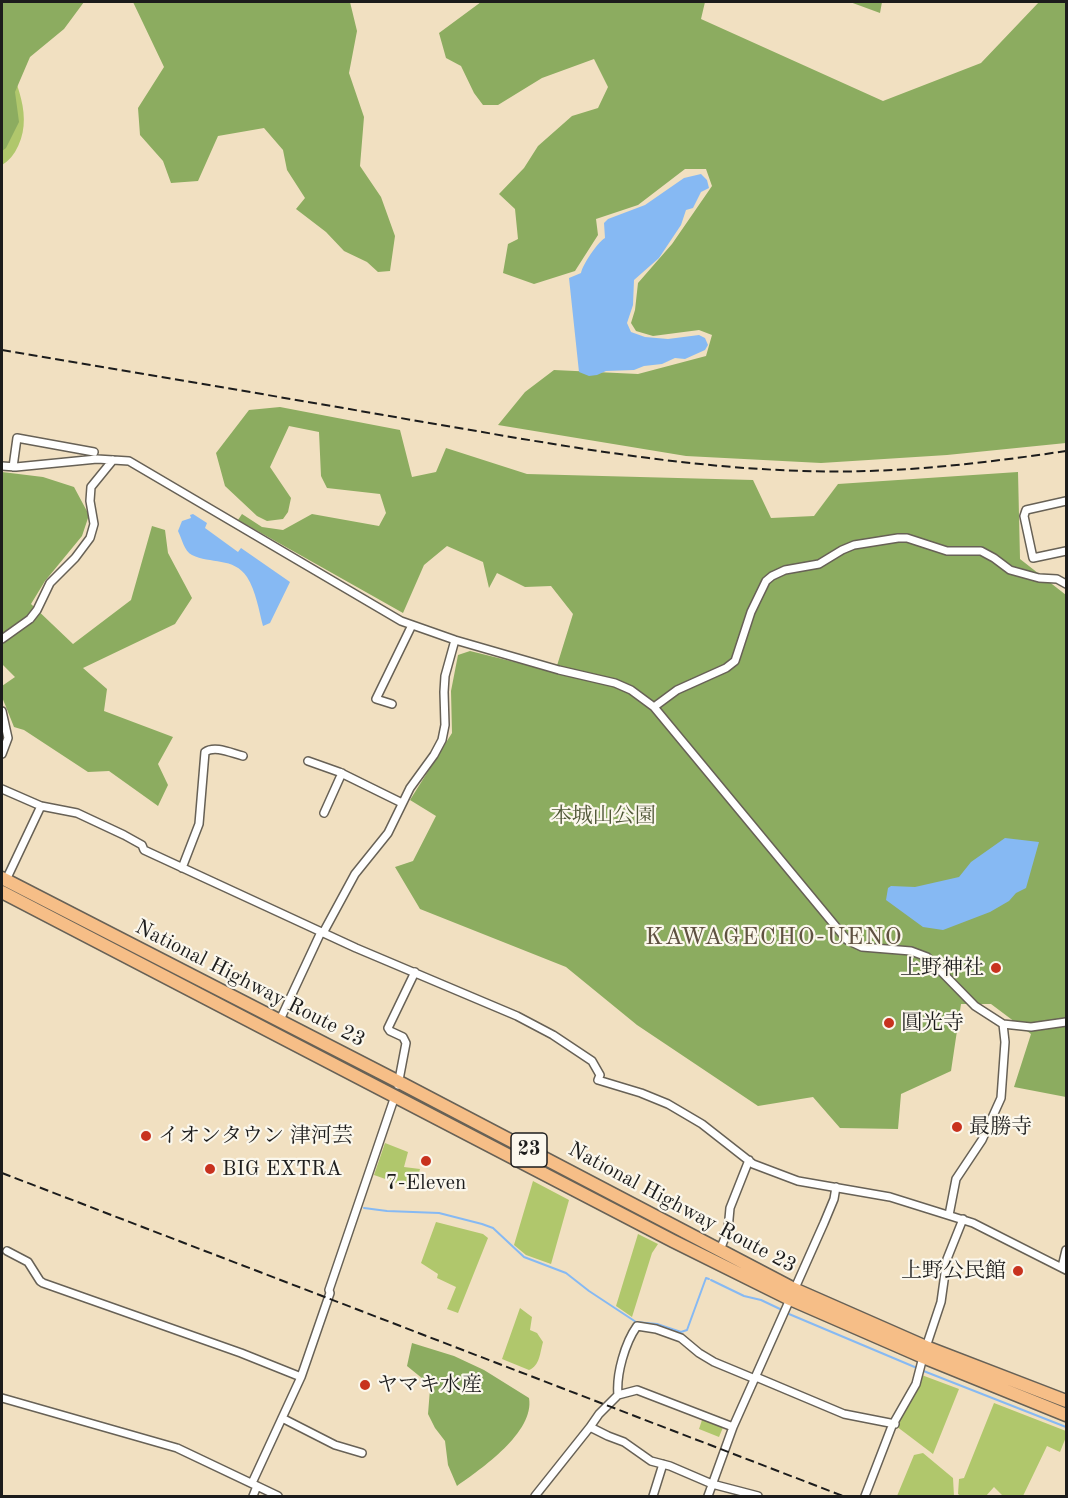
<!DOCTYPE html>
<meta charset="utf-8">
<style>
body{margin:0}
#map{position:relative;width:1068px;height:1498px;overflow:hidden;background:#f1e0c1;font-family:"Old Standard TT",serif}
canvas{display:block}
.frame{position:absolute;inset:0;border:3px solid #1c1c1c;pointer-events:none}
</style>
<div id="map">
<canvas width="1068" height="1498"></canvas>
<div class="frame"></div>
</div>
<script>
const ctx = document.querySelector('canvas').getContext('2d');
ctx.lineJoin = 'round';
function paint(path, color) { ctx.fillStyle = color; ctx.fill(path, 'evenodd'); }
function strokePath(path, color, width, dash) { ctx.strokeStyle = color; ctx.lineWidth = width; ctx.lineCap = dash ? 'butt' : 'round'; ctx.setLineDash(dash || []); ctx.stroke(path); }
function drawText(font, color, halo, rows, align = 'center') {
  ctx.font = font + ' "Old Standard TT","Noto Serif JP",serif'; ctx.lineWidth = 4.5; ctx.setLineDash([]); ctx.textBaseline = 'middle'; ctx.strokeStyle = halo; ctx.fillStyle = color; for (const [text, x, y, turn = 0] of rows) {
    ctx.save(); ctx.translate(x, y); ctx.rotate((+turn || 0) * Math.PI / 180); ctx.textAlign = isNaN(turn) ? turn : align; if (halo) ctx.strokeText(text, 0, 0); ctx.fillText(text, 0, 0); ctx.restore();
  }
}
const green = new Path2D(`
 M2 47C15 80 36 118 15 152 11 158 8 161 2 165Z
 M385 1143 408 1152 404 1167 420 1169 414 1189 374 1175Z
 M533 1181 569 1200 551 1264 526 1255 514 1245Z
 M436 1222 483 1234 488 1238 458 1313 447 1309 456 1287 437 1278 438 1274 421 1263Z
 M638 1234 658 1244 652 1253 632 1317 616 1306Z
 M520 1308 532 1317 530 1330 537 1333 543 1342C540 1352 540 1366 529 1370L502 1359Z
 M919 1374 959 1389 933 1454 896 1426Z
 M994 1403 1066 1431V1437L1060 1452 1047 1446 1023 1496H1003L994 1487 986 1496H961L958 1494 959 1479 964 1478Z
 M703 1417 724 1425 719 1437 699 1429Z
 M923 1453 953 1478 954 1496H897L914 1455Z`);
const forest = new Path2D(`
 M2 2H84L64 29 30 57 15 92 19 122 6 148 2 151Z
 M133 2H350L357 31 349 73 364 117 360 166 381 197 395 236 390 271 378 272 367 262 344 251 326 232 296 209 305 198 287 170 283 150 264 128 218 136 198 181 171 183 163 161 140 135 138 108 164 67Z
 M481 2H705L701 19 883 101 981 63 1039 2H1066V443L947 455 821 463 686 456 498 425 525 392 554 370 638 374 706 356 712 335 699 330 653 336 636 331 631 323 635 310 638 283 672 244 712 186 706 169H685L638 205 596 219 598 235 575 271 534 284 503 273 508 244 518 239 515 209 499 194 524 168 538 146 572 116 598 108 608 87 594 59 542 78 498 105H483L474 93 461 66 446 58 439 33Z
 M850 2H882L880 13Z
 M280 407 400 430 412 477 436 472 446 448 527 474 753 480 771 518 814 516 838 484 1018 472 1020 559 1066 595V1097L1014 1087 1031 1034 991 1004H961L951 1071 901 1094 898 1129 840 1128 813 1097 758 1106 637 1025 566 967 420 909 395 867 413 861 436 816 410 800 452 733 451 691 458 655 470 651 555 672 573 614 551 586 525 587 497 573 489 588 483 562 447 546 424 565 403 613 238 520 242 514 262 527 283 530 312 514 379 526 386 513 380 494 327 488 321 476 319 432 289 426 270 467 291 498 288 512 283 519 267 521 257 516 225 486 216 453 249 410Z
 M2 472 43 477 74 487 89 515 82 536 45 581 31 604 73 644 131 600 152 526 165 530 168 553 192 598 175 624 83 668 107 689 104 711 173 737 158 764 168 785 158 806 109 771 88 772 24 730 14 727 2 697V686L15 677 2 664Z
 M412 1343 454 1356 484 1370 529 1398C535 1432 481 1469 457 1486L448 1465 445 1441 435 1428 428 1414 430 1389 423 1379 407 1366Z`);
const water = new Path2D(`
 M701 174 707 180 709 188 701 192 693 208 686 210 681 225 659 258 634 280 633 305 627 323 631 332 645 337 668 339 699 335 705 338 708 345 705 350 685 359 675 358 662 364 644 366 634 370 606 371 597 375 589 376 579 372 569 278 581 273C583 264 597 243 605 238L604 223 608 219 645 205 684 178Z
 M193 514 207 523 205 528 238 552 241 548 290 582 270 623 263 626C259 611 256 591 247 577 234 557 210 564 192 555 184 551 182 539 178 531L182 521 191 518 190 515Z
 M1005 838 1039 842 1026 888 1016 893 1009 901 990 912 943 930 923 927 886 900 888 888 891 886 915 887 959 877 971 862Z`);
const stream = new Path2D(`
 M364 1208 387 1211 439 1213 482 1224 493 1228 524 1257 566 1273 589 1291 636 1322 657 1324 681 1332 687 1330 706 1278 709 1279
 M711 1280 744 1296 761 1300 780 1309
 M789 1314 917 1368
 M921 1370 1066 1427`);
const street = new Path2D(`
 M2 466 16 467 97 459 129 461 401 621 455 640 559 670 615 683 631 690 654 707 847 940 862 947 911 951 927 957 975 1006 1003 1024 1031 1027 1066 1022
 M13 467 17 438 94 452
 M1066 501 1026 510 1024 516 1033 558 1066 551
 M2 639 30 619 37 610 50 583 75 558 90 538 94 524 90 501 91 487 113 460
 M392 704 376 699 412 625
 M654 707 677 690 726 668 735 661 751 612 766 581 772 576 785 570 819 564 842 550 854 545 898 538H907L947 551H981L994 558 1010 570 1039 578 1057 579 1066 584
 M2 711 8 738 2 754
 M308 761 339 772 402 803
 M2 789 41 806 77 813 124 835 142 845 144 850 356 948 517 1016 553 1035 592 1061 600 1075 598 1080 641 1093 668 1104 702 1124 753 1164 798 1181 890 1197 973 1223 1066 1270
 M324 813 342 773
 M182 868 199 824 205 752C215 745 231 753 243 756
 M6 880 41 806
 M323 933 355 874 388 833 410 788 434 755 442 740 445 725 444 692 445 676 455 640
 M279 1022 321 932
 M398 1085 406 1043 403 1037 390 1031 388 1028 415 972
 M949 1215 956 1179 982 1140 1001 1098 1005 1042 1003 1024
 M720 1250 728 1230 730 1208 749 1160
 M7 1251 28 1262 40 1281 43 1283 241 1353 301 1377
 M1062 1267 1066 1250
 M926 1347 941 1302 947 1259 963 1219
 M756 1377 844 1414 895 1424
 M618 1395C616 1374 625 1343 637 1326L656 1329 681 1338 699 1353 714 1362 755 1379
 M2 1398 177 1448 278 1496
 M282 1418 335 1445 362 1453
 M590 1427 599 1414 618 1395 637 1390 733 1427
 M252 1483 301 1377 330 1293 329 1290 395 1096
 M253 1496 257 1486
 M535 1496 590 1427 608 1436 624 1442 651 1461 670 1466 712 1484 758 1496
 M653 1496 663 1464
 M708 1496 733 1427 824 1223 834 1199 836 1187
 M865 1496 892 1426 916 1384 923 1357`);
const highway = new Path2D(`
 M2 878 399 1082 794 1289 926 1347 1066 1401
 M2 892 673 1241 790 1299 923 1357 1066 1415`);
const rail = new Path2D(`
 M2 350C138 373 275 396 412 420 542 442 671 467 803 471 891 474 979 464 1066 451
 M2 1173 843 1496`);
const markers = [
 [996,968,6,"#c8321e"],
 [889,1023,6,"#c8321e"],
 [957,1127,6,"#c8321e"],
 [146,1136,6,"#c8321e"],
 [426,1161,6,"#c8321e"],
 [210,1169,6,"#c8321e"],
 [1018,1271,6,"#c8321e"],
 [365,1385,6,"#c8321e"]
];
const shields = [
 [529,1150,36]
];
const shieldNames = [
 ["23",529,1150]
];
const parkNames = [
 ["本城山公園",603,816]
];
const poiNames = [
 ["上野神社",984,968,"right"],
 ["圓光寺",901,1023],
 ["最勝寺",969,1127],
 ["イオンタウン 津河芸",158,1136],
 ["BIG EXTRA",222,1169],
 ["7-Eleven",426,1183,"center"],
 ["上野公民館",1006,1271,"right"],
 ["ヤマキ水産",377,1385]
];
const streetNames = [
 ["National Highway Route 23",250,984,27],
 ["National Highway Route 23",682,1208,28]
];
const quarterNames = [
 ["KAWAGECHO-UENO",774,938]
];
paint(green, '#b0c76c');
paint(forest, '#8cac60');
paint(water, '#86b9f3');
strokePath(stream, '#86b9f3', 2);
strokePath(street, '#676156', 10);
strokePath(highway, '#676156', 15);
strokePath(street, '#fff', 7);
strokePath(highway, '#f6be87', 12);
strokePath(rail, '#1c1c1c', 2, [9, 4.5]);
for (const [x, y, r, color] of markers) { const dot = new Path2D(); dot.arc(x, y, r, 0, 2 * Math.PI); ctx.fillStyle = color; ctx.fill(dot); strokePath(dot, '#fbf7ec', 2); }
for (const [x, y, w] of shields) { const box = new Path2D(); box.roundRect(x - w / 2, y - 17, w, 34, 4.5); ctx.fillStyle = '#fbf7ec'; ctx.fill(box); strokePath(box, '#1c1c1c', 1.5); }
drawText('bold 20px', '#1c1c1c', null, shieldNames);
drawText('21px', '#505838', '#fbf7ec', parkNames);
drawText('21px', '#1c1c1c', '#fbf7ec', poiNames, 'left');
drawText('21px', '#1c1c1c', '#fbf7ec', streetNames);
ctx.letterSpacing = '1.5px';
drawText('24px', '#5f5141', '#fbf7ec', quarterNames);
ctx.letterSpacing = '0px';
</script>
